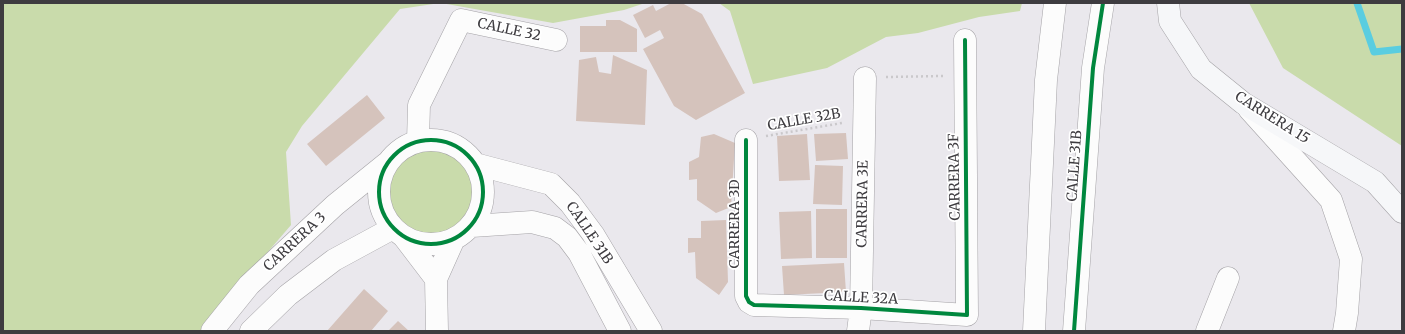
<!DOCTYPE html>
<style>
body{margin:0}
#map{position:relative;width:1405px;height:334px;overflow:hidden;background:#eae8ed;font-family:Merriweather,serif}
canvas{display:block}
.frame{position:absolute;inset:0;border:4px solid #3e3c40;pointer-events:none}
</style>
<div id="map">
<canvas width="1405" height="334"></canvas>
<div class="frame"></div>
</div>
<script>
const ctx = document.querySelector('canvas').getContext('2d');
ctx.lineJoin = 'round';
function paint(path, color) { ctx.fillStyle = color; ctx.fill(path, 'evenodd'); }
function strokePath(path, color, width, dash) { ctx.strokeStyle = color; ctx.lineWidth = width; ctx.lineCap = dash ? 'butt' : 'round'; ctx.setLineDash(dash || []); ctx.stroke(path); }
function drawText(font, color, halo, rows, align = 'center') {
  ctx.font = font + ' Merriweather,serif'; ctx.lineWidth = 3.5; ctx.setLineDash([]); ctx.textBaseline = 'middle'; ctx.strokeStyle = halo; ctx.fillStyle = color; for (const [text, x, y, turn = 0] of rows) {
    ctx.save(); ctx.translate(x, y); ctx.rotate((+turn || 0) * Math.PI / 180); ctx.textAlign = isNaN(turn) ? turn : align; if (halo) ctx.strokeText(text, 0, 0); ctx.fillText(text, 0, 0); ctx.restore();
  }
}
const green = new Path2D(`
 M3 3H440L400 9 302 126 286 152 291 225 230 296 207 331H3Z
 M441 3H645L624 10 553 23Z
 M719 3H1022L1020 11 979 17 918 33 886 37 827 68 753 84 730 11Z
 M1249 3H1402V146L1283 68Z
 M389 192a42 42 0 1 1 84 0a42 42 0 1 1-84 0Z`);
const stream = new Path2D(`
 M1357 3 1374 52 1402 49`);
const building = new Path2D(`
 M671 3H682L702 14 745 93 696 120 674 106 643 49 664 38 660 30 645 38 633 15 653 5 656 11Z
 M606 20H620L637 29V52H580V26H606Z
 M613 55 647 70 645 125 576 121 579 60 596 57 599 72 611 74Z
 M367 95 385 118 326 166 307 144Z
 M846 133 848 159 816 161 814 134Z
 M714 134 735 143 731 207 716 213 697 200V179L689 180V162L699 157 701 137Z
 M807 134 810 180 779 181 777 136Z
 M815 165 843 166 842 205 813 204Z
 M816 209H847V258H816Z
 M811 211 812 258 781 259 779 212Z
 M726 220 728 282 719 295 696 278 695 252 688 253V238H701V221Z
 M844 263 846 292 784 295 782 266Z
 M364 289 388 311 371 331H327Z
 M398 321 409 331H388Z`);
const path = new Path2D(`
 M886 77 943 76
 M766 136 842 123`);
const street = new Path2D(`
 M1249 109 1331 200 1351 259 1347 313 1344 331
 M379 192a52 52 0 1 1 104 0a52 52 0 1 1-104 0Z
 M746 140V296L749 302 754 305 861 308 967 315 965 40
 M418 141 419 105 461 20 556 40
 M475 164 551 184 570 203 593 234 651 331
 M472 226 532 222 555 228 567 237 579 253 620 331
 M404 237 436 279
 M212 331 249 285 335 205 387 163
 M251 331 288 295 334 260 393 228
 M437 331 436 279 453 241
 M858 331 861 308 865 78
 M1034 331 1046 80 1055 3
 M1074 331 1093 68 1103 3
 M1207 331 1228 278`);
const secondary = new Path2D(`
 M1168 3 1170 21 1201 69 1243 103 1375 182 1402 212`);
const cycleway = new Path2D(`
 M379 192a52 52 0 1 1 104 0a52 52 0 1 1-104 0Z
 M746 140V296L749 302 754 305 861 308 967 315 965 40
 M1074 331 1093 68 1103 3`);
const streetNames = [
 ["CALLE 32",509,30,12],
 ["CARRERA 15",1272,118,32],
 ["CALLE 32B",804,120,-10],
 ["CALLE 31B",1075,166,-86],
 ["CARRERA 3F",955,177,-91],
 ["CARRERA 3E",863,204,-89],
 ["CARRERA 3D",735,224,-90],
 ["CALLE 31B",589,233,56],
 ["CARRERA 3",295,242,-43],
 ["CALLE 32A",861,298,3]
];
paint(green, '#c9dbab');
strokePath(stream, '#5acde0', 7);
paint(building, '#d5c3bc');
strokePath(street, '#a4a2a6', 23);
strokePath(secondary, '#a4a2a6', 23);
strokePath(path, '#cac8cb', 2.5, [2, 3]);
strokePath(street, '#fcfcfc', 22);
strokePath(secondary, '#f6f7f9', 22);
strokePath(cycleway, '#00873e', 4);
drawText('14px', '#3e3c40', '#fff', streetNames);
</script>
